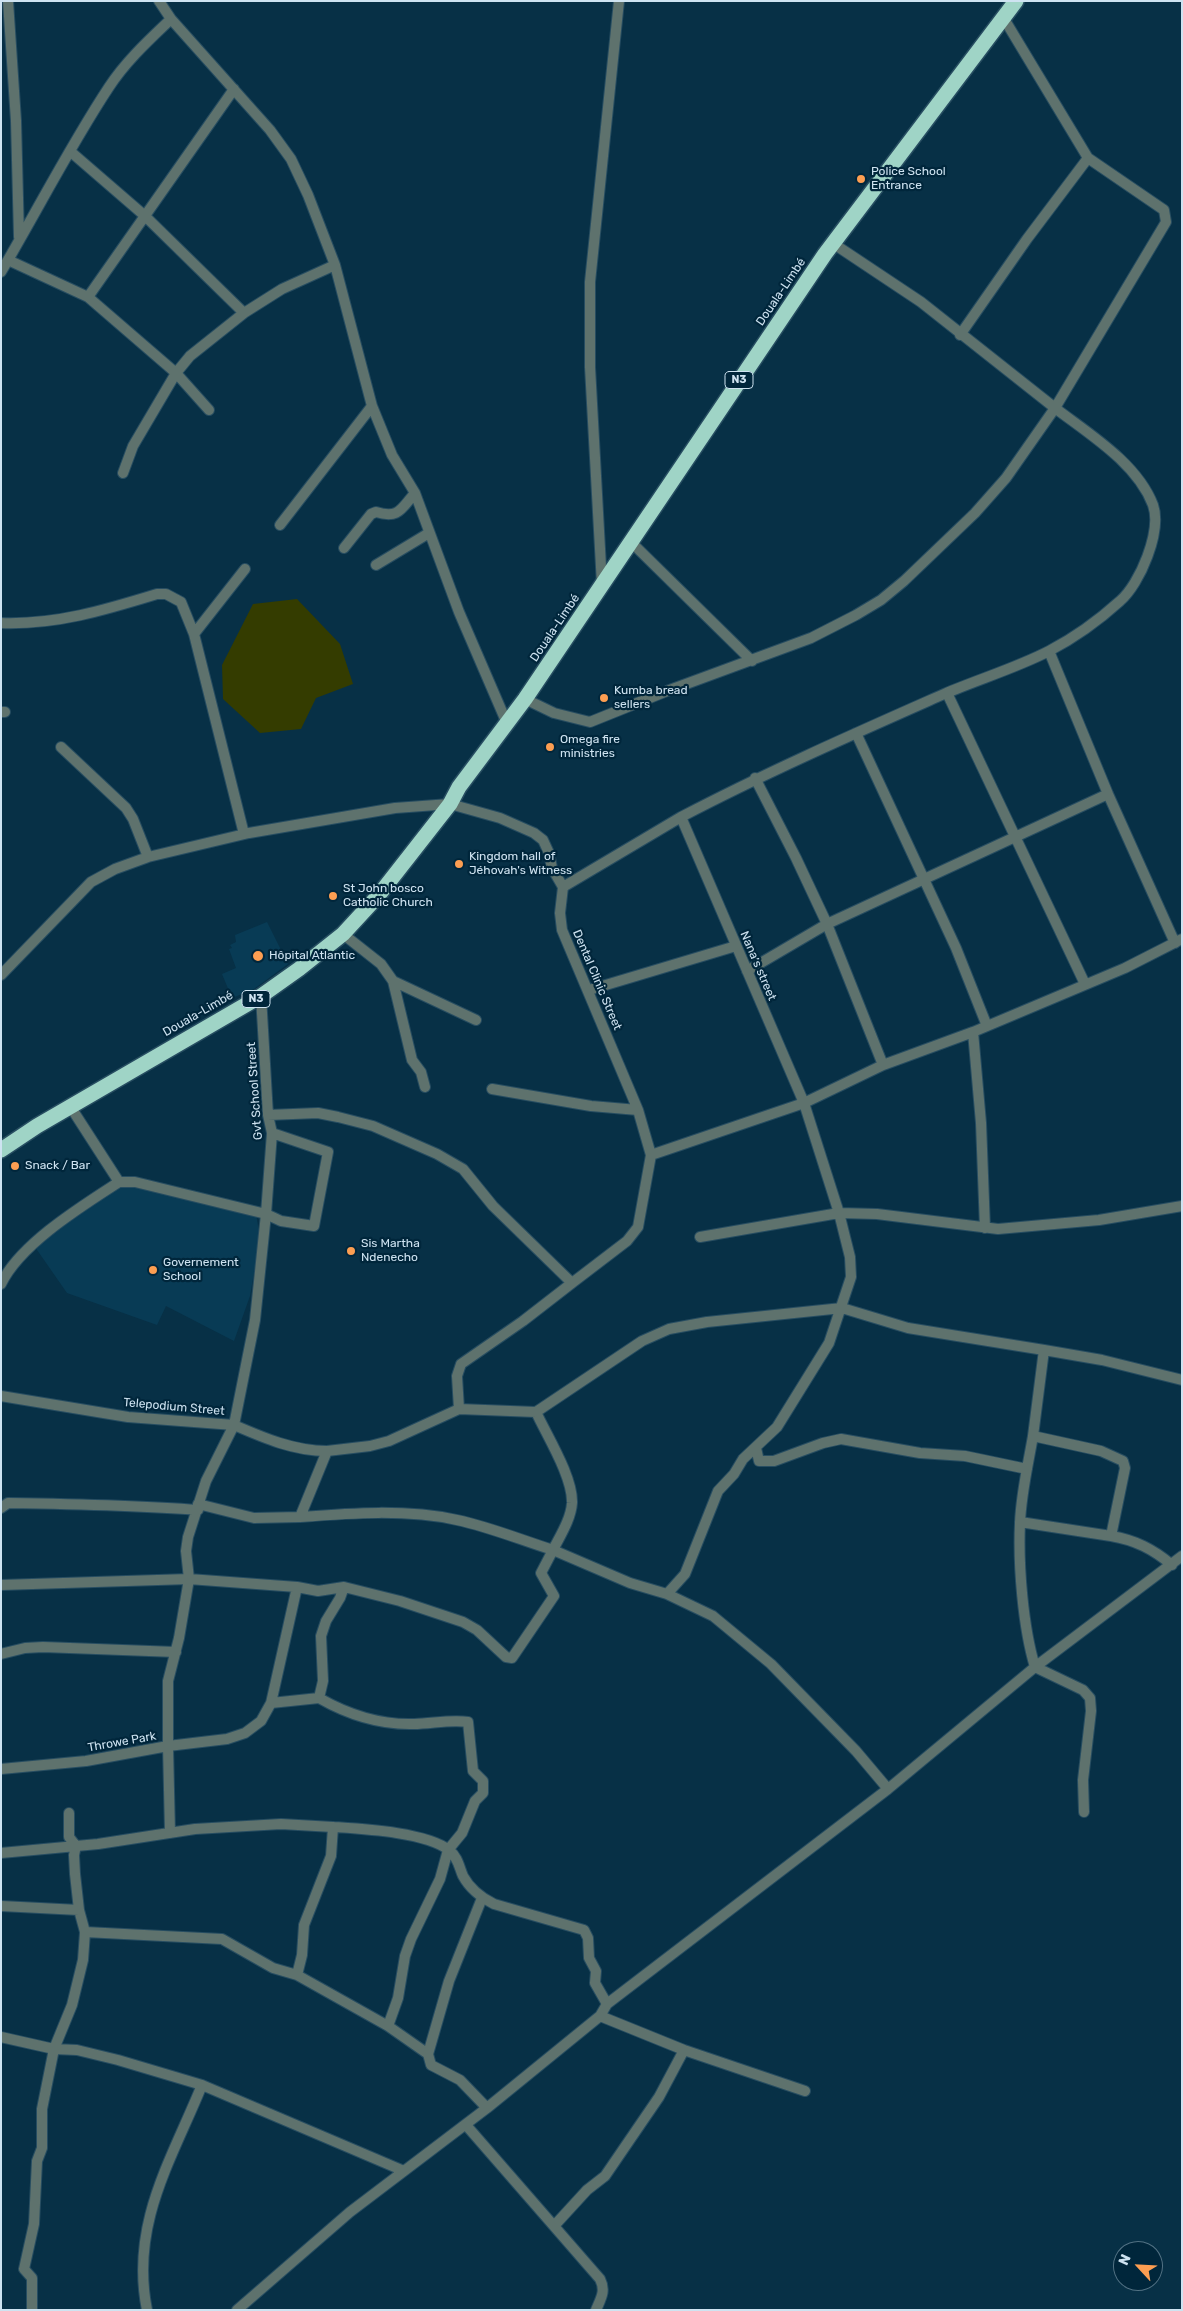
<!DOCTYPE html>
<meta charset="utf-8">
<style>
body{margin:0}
#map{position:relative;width:1183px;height:2311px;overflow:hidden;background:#073046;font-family:Rubik,sans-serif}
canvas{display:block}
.frame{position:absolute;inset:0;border:2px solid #cee3f1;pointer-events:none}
.north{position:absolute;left:1113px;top:2241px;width:50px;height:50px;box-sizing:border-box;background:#00263b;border:1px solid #527284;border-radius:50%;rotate:295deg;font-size:14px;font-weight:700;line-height:20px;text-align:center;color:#cee3f1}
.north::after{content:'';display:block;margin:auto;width:18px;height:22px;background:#fc9e52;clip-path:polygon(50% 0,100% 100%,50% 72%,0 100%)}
</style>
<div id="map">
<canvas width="1183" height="2311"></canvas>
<div class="frame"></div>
<div class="north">N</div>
</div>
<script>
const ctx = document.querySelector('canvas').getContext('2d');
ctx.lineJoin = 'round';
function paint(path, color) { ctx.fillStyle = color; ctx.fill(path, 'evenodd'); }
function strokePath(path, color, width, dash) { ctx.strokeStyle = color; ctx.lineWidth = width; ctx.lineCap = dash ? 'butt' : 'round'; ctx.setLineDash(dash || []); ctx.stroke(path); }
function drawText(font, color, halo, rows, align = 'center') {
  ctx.font = font + ' Rubik,sans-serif'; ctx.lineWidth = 4.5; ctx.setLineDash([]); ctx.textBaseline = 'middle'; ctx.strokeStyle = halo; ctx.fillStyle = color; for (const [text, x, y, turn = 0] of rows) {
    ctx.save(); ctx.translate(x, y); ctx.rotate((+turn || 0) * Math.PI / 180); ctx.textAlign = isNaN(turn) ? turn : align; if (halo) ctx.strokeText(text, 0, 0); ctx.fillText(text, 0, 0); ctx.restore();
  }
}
const built = new Path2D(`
 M267 922 288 964 254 989 232 998 222 974 236 968 229 949 232 948 230 945 236 942 235 935Z
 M117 1182 256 1214 260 1237 250 1296 234 1341 166 1306 157 1325 67 1293 35 1247Z`);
const green = new Path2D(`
 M297 599 340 644 353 684 316 698 301 729 260 733 223 699 222 665 253 604Z`);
const street = new Path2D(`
 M8 1 16 121 19 237
 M159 1 171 19 270 130 291 159 308 195 335 265 372 406 392 455 415 493 459 612 506 721
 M834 244 921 302 1055 408 1166 222 1164 210 1088 158 1003 17
 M8 260 88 297 176 373 190 356 244 313 145 216 71 152
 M1 272C37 211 70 146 109 87 126 61 149 40 171 19
 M88 297 234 89
 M244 313 282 289 335 265
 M960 335 1027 239 1088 158
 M123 473 133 446 176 373 209 410
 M280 525 372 406
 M630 541 752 661
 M344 548 371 514 376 512C399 519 401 509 415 493
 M376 565 429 533
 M602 585 590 367V282L619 1
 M1 623C56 625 105 610 157 594H166L181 602 194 634 244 834
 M194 634 245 569
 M1049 651 1108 794 1175 943
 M947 693 1085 984
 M525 699 554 713 590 722 667 691 811 638 856 615 881 600 904 581 975 513 1006 478 1055 408C1089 434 1137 463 1153 505 1162 531 1140 584 1120 601 1099 620 1074 638 1049 651 1016 668 979 679 944 694 856 733 767 772 681 817
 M1 712H5
 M856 733 956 948 987 1026
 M61 747 126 808 133 819 148 857
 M755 778 796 858 827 924 883 1065
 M563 887 681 817 804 1103 651 1155
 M343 934 381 964 393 981 476 1020
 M747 971 827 924 1108 794
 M1 975 91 882 115 869 148 857 249 833 395 808 450 804 500 818 534 833 543 840 549 853 552 868 563 887 560 913 562 930 638 1110
 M393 981 412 1060 421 1072 425 1087
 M589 990 736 946
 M261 996 268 1115 272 1133 266 1214 281 1221 314 1226 328 1152 272 1133
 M973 1032 981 1123 985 1228
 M492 1089 591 1106 638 1110 651 1155 638 1227 627 1241 572 1283
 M268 1115 318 1113 338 1117 373 1126 437 1154 463 1169 493 1206 572 1283 523 1321 461 1364 457 1376 459 1409 389 1441 370 1446 327 1451
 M700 1237 839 1213 804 1103 883 1065 973 1032 1125 968 1182 939
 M1 1284C20 1244 82 1206 119 1182
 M1 1396 128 1417 234 1425 206 1481 188 1537 186 1551 189 1579 1 1585
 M459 1409 536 1412C547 1436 573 1477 572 1503 571 1519 560 1536 553 1550L630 1583 667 1594 685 1574 718 1491 734 1474 743 1459 777 1427 829 1343 851 1277 850 1257 839 1213 877 1214 998 1229 1099 1220 1182 1206
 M536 1412 642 1341 669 1329 707 1322 842 1308 908 1328 1044 1350
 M1033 1436C1028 1465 1021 1494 1020 1523 1018 1565 1023 1627 1035 1667L1083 1690 1090 1698 1091 1711 1083 1780 1084 1812
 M756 1448 759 1461H774L823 1443 841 1439 920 1453 965 1456 1027 1469
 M198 1504 254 1518 300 1517
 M1 1508 8 1503C72 1504 135 1505 198 1510
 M1020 1522 1111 1536
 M1172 1565C1153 1549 1135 1540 1111 1536L1125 1468 1123 1461 1101 1451 1033 1436 1044 1350 1102 1360 1182 1380
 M344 1587 340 1598 326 1621 321 1636 323 1681 319 1698C347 1714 380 1725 414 1724 431 1724 451 1719 468 1722L473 1771 483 1781V1793L475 1801 462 1833 448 1850 440 1879 411 1939 405 1956 398 1998 388 2026
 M667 1594 713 1616 771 1664 856 1751 888 1789
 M1 1654 25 1648 43 1647 176 1652
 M271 1703 319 1698
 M1 1769 86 1761 168 1746V1681L179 1638 189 1579 297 1587 318 1591 344 1587 400 1601 463 1622 477 1630 506 1657 512 1658 554 1596 541 1573 553 1550C521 1540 490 1527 457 1520 407 1509 351 1513 300 1517L327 1451C294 1451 264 1438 234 1425L255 1320 266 1214 135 1182H119L70 1106
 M333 1827C363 1829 425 1832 449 1850 458 1857 459 1867 463 1876 470 1889 482 1898 494 1904L584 1930 588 1938 589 1958 596 1971 595 1983 607 2004
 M170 1833 168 1746 227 1739 245 1733 261 1721 271 1703 297 1587
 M1 1853 98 1844 195 1829 281 1824 333 1827 331 1856 304 1925 302 1955 297 1975 388 2026 428 2054 431 2065 460 2080 487 2108
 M1 1906 79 1910
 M85 1932 222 1939 273 1968 297 1975
 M600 2016 684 2050 805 2091
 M1 2037 54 2049 77 2050 118 2060 202 2085 404 2171
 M428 2054 449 1981 482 1898
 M466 2125 600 2279C606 2291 601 2298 596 2310
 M554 2226 587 2190 605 2176 659 2097 684 2050
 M32 2310V2278L24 2269 34 2224 37 2161 42 2148V2109L54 2049 72 2005 83 1960 85 1932 79 1910 75 1874 74 1855 76 1846 69 1837V1813
 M147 2310C130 2224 171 2161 202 2085
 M237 2310 350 2212 487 2108 600 2016 607 2004 888 1789 1035 1667 1182 1556`);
const highway = new Path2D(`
 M1 1150 37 1126 261 996 299 969 343 934 378 896 450 804 459 787 525 699 825 254 1016 1`);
const markers = [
 [861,179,5,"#fc9e52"],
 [604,698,5,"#fc9e52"],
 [550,747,5,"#fc9e52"],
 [459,864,5,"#fc9e52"],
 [333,896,5,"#fc9e52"],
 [258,956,6,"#fc9e52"],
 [15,1166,5,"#fc9e52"],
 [351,1251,5,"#fc9e52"],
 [153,1270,5,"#fc9e52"]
];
const shields = [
 [739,380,28],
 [256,999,28]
];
const shieldNames = [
 ["N3",739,380],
 ["N3",256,999]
];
const poiNames = [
 ["Police School",871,172],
 ["Entrance",871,186],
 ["Kumba bread",614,691],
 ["sellers",614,705],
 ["Omega fire",560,740],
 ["ministries",560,754],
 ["Kingdom hall of",469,857],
 ["Jéhovah's Witness",469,871],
 ["St John bosco",343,889],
 ["Catholic Church",343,903],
 ["Hôpital Atlantic",269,956],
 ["Snack / Bar",25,1166],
 ["Sis Martha",361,1244],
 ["Ndenecho",361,1258],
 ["Governement",163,1263],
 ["School",163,1277]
];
const streetNames = [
 ["Douala-Limbé",781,292,-56],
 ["Douala-Limbé",555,628,-56],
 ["Nana׳s street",758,966,67],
 ["Dental Clinic Street",597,980,67],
 ["Douala-Limbé",198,1014,-30],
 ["Gvt School Street",255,1091,-94],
 ["Telepodium Street",174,1407,5],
 ["Throwe Park",122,1742,-10]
];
paint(built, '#083b55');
paint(green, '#343c00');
strokePath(street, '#274d61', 12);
strokePath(highway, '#274d61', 18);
strokePath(street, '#5e726d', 10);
strokePath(highway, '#9fd4c6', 15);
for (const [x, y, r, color] of markers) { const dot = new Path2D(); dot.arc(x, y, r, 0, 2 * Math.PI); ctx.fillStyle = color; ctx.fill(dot); strokePath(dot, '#00263b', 2); }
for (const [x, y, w] of shields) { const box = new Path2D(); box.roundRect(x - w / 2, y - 8.5, w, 17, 4); ctx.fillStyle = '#00263b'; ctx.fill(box); strokePath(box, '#cee3f1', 1); }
drawText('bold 11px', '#cee3f1', null, shieldNames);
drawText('12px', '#cee3f1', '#00263b', poiNames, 'left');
drawText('12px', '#cee3f1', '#00263b', streetNames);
</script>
